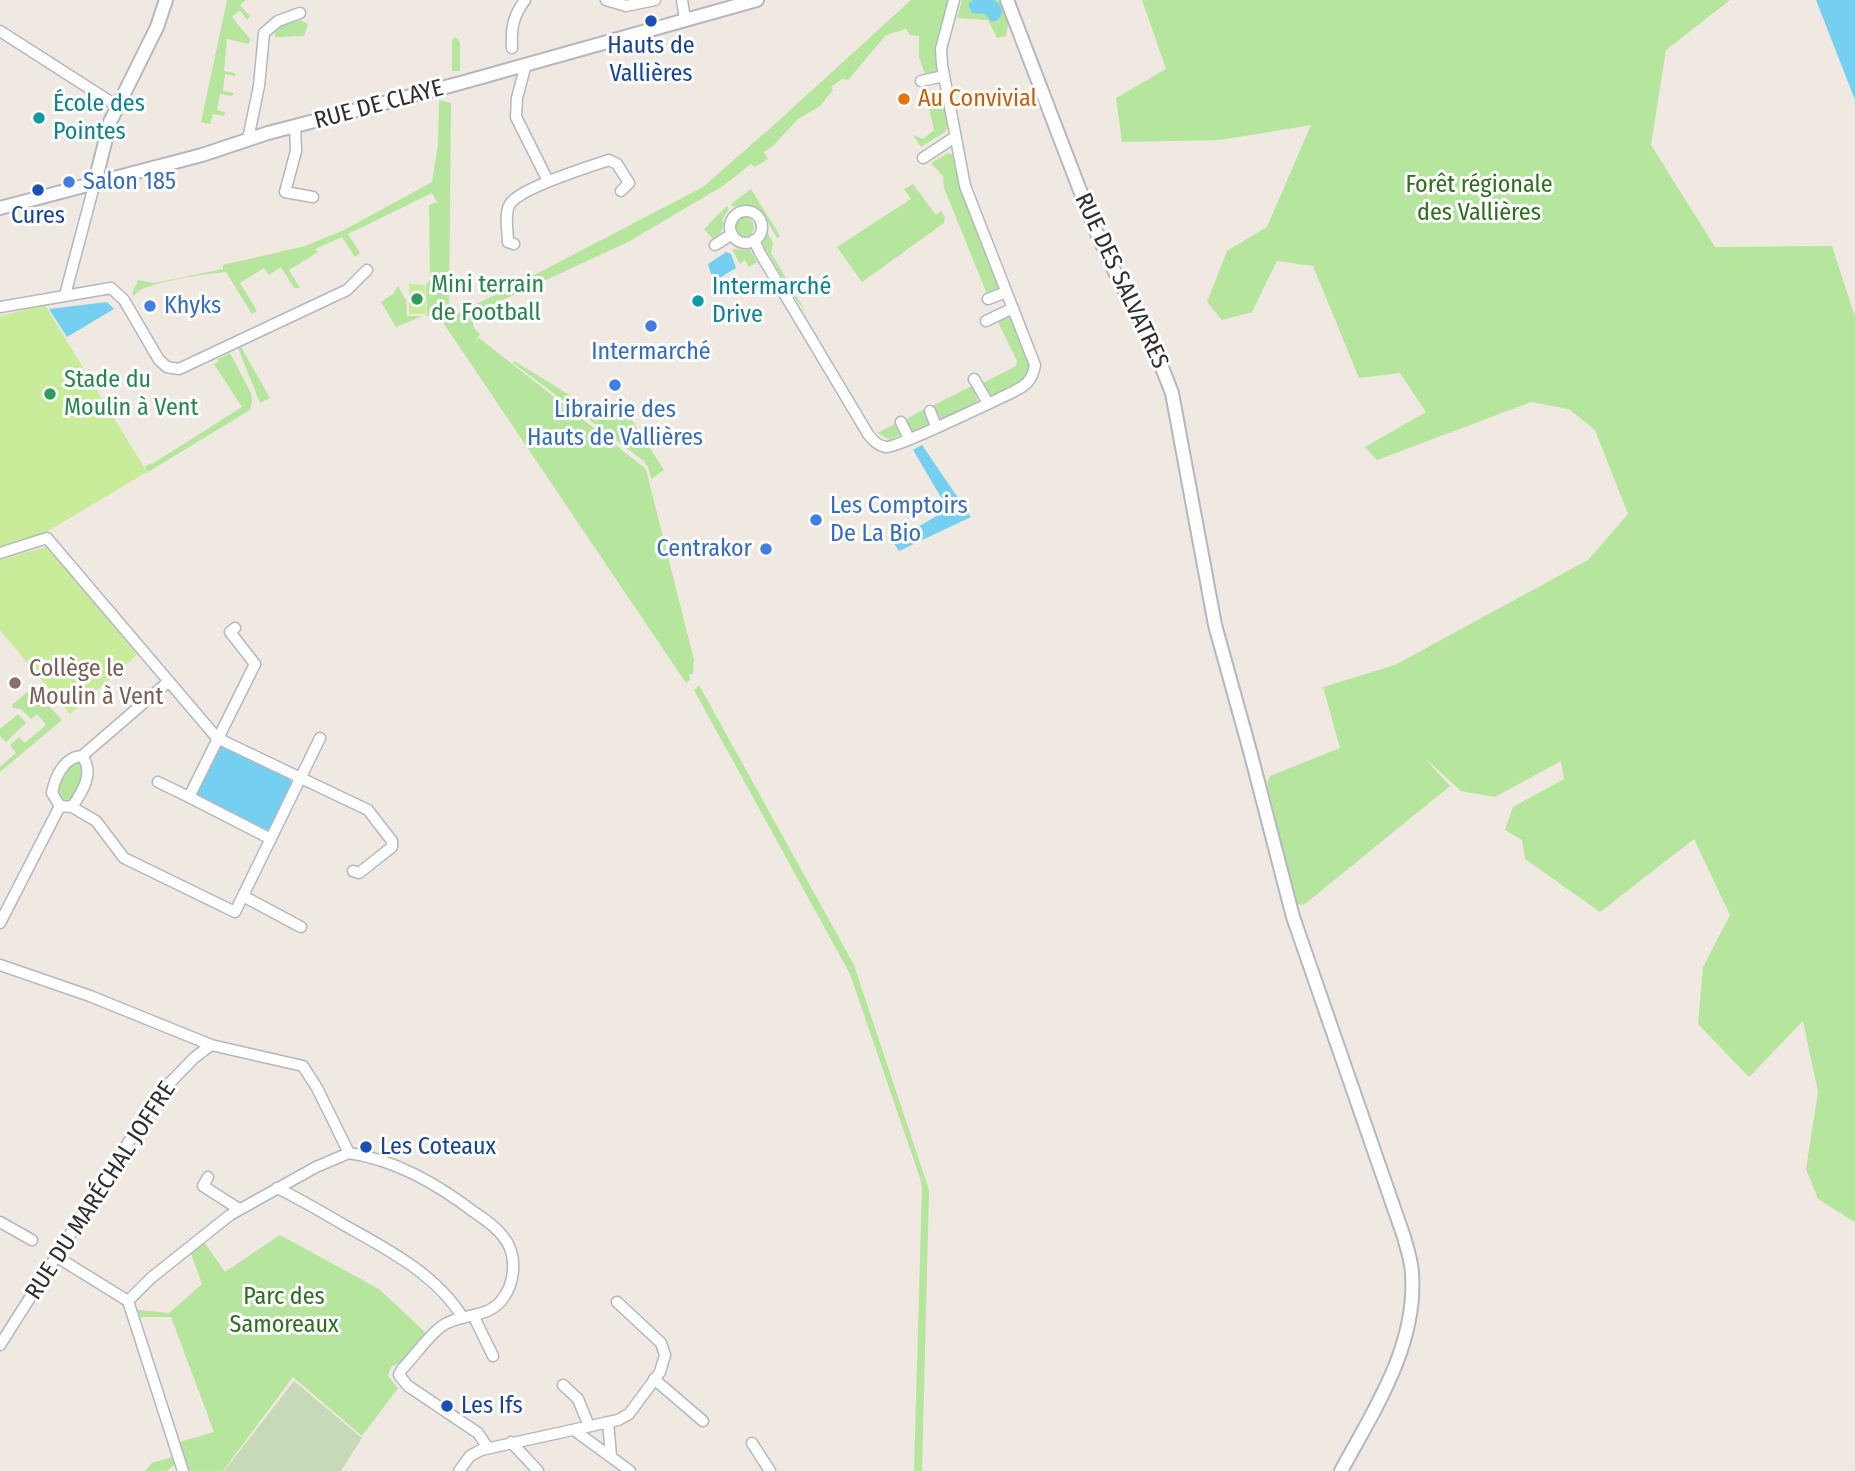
<!DOCTYPE html>
<meta charset="utf-8">
<style>
body{margin:0}
canvas{display:block;background:#efe9e1}
</style>
<canvas width="1855" height="1471"></canvas>
<script>
const ctx = document.querySelector('canvas').getContext('2d');
ctx.lineJoin = 'round';
function paint(path, color) { ctx.fillStyle = color; ctx.fill(path, 'evenodd'); }
function strokePath(path, color, width, dash) { ctx.strokeStyle = color; ctx.lineWidth = width; ctx.lineCap = dash ? 'butt' : 'round'; ctx.setLineDash(dash || []); ctx.stroke(path); }
function drawText(font, color, halo, rows, align = 'center') {
  ctx.font = font + ' "Fira Sans Condensed",sans-serif'; ctx.lineWidth = 6; ctx.setLineDash([]); ctx.textBaseline = 'middle'; ctx.strokeStyle = halo; ctx.fillStyle = color; for (const [text, x, y, turn = 0] of rows) {
    ctx.save(); ctx.translate(x, y); ctx.rotate((+turn || 0) * Math.PI / 180); ctx.textAlign = isNaN(turn) ? turn : align; if (halo) ctx.strokeText(text, 0, 0); ctx.fillText(text, 0, 0); ctx.restore();
  }
}
const green = new Path2D(`
 M227 0H246L240 5 250 16 247 20 240 10 232 17 250 39 249 44 227 39 224 71 235 73 236 76 225 74 223 91 234 93 232 96 220 94 217 110 225 112 224 116 213 114 210 124 201 122Z
 M911 0H948L935 48 938 67 935 74 925 75 919 57V36L910 35 906 29 886 35 848 80 842 79 831 87 833 90 820 106 798 119 773 146 764 152 768 159 755 167 751 164 723 186 628 242 479 311 472 318 474 328 480 334 474 345 479 338 646 469 694 660 693 674H689L690 680 686 683 442 321 515 285 703 187 776 123Z
 M962 0H1002L1009 20 1006 36 997 38 988 20 957 18Z
 M1142 0H1730L1666 50 1651 145 1715 247 1832 246 1855 317V1222L1818 1199 1806 1169 1818 1092 1803 1021 1749 1077 1698 1024 1703 967 1730 915 1694 839 1600 912 1525 859 1522 840 1505 830 1513 807 1564 779 1561 761 1495 797 1461 791 1423 756 1450 786 1311 899 1303 905 1296 904 1267 783 1270 776 1340 748 1323 687 1395 665 1588 560 1628 514 1595 430 1569 409 1531 402 1377 460 1365 447 1426 412 1400 373 1359 378 1313 266 1277 261 1252 312 1222 320 1207 302 1227 251 1267 227 1311 125 1220 140 1122 142 1116 98 1166 69Z
 M300 20 308 24 304 36 275 37V32L286 23Z
 M455 37 460 42V71H452V40Z
 M439 100 451 103 449 315 427 316 426 285 430 280 429 205 437 202 432 193 348 234 360 253 355 257 342 237 315 249 318 252 289 270 300 288H294L281 267 269 275 264 268 240 283 257 311 252 314 226 272C208 274 143 281 134 296L132 294 138 280 154 283 223 269V265L305 246 344 230 432 182 438 145Z
 M944 101 948 126 945 132 921 147 913 135 923 139 934 130 928 103Z
 M948 153 954 155 1000 286 998 290 987 294 944 188 943 176 931 163Z
 M913 184 936 215 941 211 945 217 944 223 862 282 837 247 911 199 904 189Z
 M751 189 780 236 777 238C767 220 757 198 733 207L731 204Z
 M727 206 729 209 722 220 724 223 721 233 713 239 704 229Z
 M734 227a10 10 0 1 1 20 0a10 10 0 1 1-20 0Z
 M767 232 773 243 771 253 806 312 794 297 764 246 763 241Z
 M732 249 750 250 757 262 749 267 745 260 740 264Z
 M398 286 406 300 407 316H423L396 327 381 302 393 294Z
 M1011 314 1031 361C1029 383 1006 388 989 397L981 384 1016 366 1017 361 997 320Z
 M241 347 270 398 260 403 238 348Z
 M230 353 251 393 252 401 250 410 148 472 145 467 151 463 152 464 242 407 214 364 219 361 218 359Z
 M514 361 604 416 616 411 628 414 664 470 651 479 648 467 644 461 513 363Z
 M972 386 978 401 942 419 936 416 930 407Z
 M926 408 933 420 932 424 912 433 905 420Z
 M897 423 902 434 890 440 877 433Z
 M699 685 854 965 929 1190 922 1471H914L922 1188 920 1178 850 974 694 690Z
 M32 688 62 720 0 772V767L16 753 10 745 19 737 25 743 46 725 37 714 31 719 21 709 13 708 12 705Z
 M18 714 26 723 6 742 0 736V729Z
 M75 761 83 764 85 768 80 785 72 799 61 801 58 798C55 784 62 767 75 761Z
 M280 1235 379 1289 427 1334 406 1359 391 1367 388 1376 398 1388 362 1436 293 1377 223 1471H188L180 1442 214 1432 171 1317H140L138 1310 169 1313 202 1284 189 1248 202 1239 225 1272Z
 M172 1457 175 1465 166 1471H145L152 1463Z`);
const cemetery = new Path2D(`
 M294 1381 362 1438 341 1471H224Z`);
const pitch = new Path2D(`
 M409 284 425 285 426 314H409Z
 M45 305 147 472 43 534 0 547V316Z
 M49 546 137 655 70 714 0 630V560Z`);
const water = new Path2D(`
 M973 0H994C1003 6 1005 14 996 21H991L985 14 972 13 968 4Z
 M1816 0H1855V100Z
 M726 252 731 254 736 268 718 279 711 274 708 264Z
 M107 302 114 309 67 337 49 309Z
 M922 445 971 517 899 551 893 542 948 509 913 450Z
 M225 744 290 775 292 784 272 827 267 830H261L199 799 196 790 219 746Z`);
const minor = new Path2D(`
 M606 0 626 6 655 0
 M682 0 685 19
 M0 31 117 106
 M512 48C511 28 513 16 525 0
 M526 64 517 98 516 117 548 181
 M921 81 944 76
 M929 100 948 96
 M295 127 296 151 285 192 313 197
 M248 139 259 86 264 33 278 21 300 13
 M923 158 955 137
 M730 227a16 16 0 1 1 32 0a16 16 0 1 1-32 0Z
 M754 240 760 253 868 434C872 440 879 446 886 447 897 448 991 402 1009 394 1024 386 1032 383 1035 365L965 186 942 65 941 49 954 0
 M514 244 508 242C508 232 504 213 510 204 520 188 588 167 609 160L617 164 629 183 621 191
 M715 245 732 234
 M65 295 95 182
 M988 299 1006 292
 M0 307 111 288 124 300 159 360 167 367 179 369 347 290 367 270
 M986 321 1013 308
 M974 379 988 403
 M930 411 936 426
 M901 422 909 439
 M0 553 47 538 217 738 368 810 392 841V847L359 873 353 871
 M235 628 230 632 255 664 189 797 271 839
 M158 782 189 797
 M60 806 52 793C55 777 64 757 82 756L168 682
 M72 807C82 792 95 773 82 756
 M243 896 301 927
 M0 923 60 806 72 807 96 821 124 858 235 912 320 738
 M0 965 90 996 211 1045 303 1066 317 1088 349 1153
 M349 1153C396 1160 437 1184 474 1212 487 1221 502 1231 509 1246 516 1261 514 1283 504 1297 489 1320 462 1312 442 1326 427 1337 415 1356 402 1369L399 1375 408 1386 478 1433 488 1448
 M208 1177 203 1186 239 1209
 M277 1188C300 1199 322 1212 344 1225 387 1249 436 1274 463 1318
 M0 1222 32 1240
 M57 1257 128 1301 183 1471
 M128 1301 151 1278 230 1215 316 1167 349 1153
 M474 1317 493 1356
 M0 1345 159 1094 194 1058 211 1045
 M654 1379 703 1421
 M563 1385 578 1399 589 1426
 M608 1422 611 1456
 M574 1430 630 1471
 M511 1442 538 1471
 M752 1443 770 1471
 M459 1471 470 1456 481 1450 618 1420 629 1414 660 1372 665 1355 661 1343 617 1302`);
const tertiary = new Path2D(`
 M1007 0 1094 227 1114 270 1152 342 1172 393 1215 625 1250 751 1293 917 1404 1237C1407 1249 1412 1262 1412 1274 1417 1346 1374 1410 1341 1471
 M95 182 110 122 157 27 166 0
 M0 208 202 155 268 133 457 84 757 0`);
const markers = [
 [651,21,7,"#1a4fb4"],
 [904,99,7,"#e8710a"],
 [39,118,7,"#0f9aa8"],
 [69,182,7,"#3f7fe0"],
 [38,190,7,"#1a4fb4"],
 [417,299,7,"#2e9e5b"],
 [698,301,7,"#0f9aa8"],
 [150,306,7,"#3f7fe0"],
 [651,326,7,"#3f7fe0"],
 [615,385,7,"#3f7fe0"],
 [50,394,7,"#2e9e5b"],
 [816,520,7,"#3f7fe0"],
 [766,549,7,"#3f7fe0"],
 [15,683,7,"#8d6e63"],
 [366,1147,7,"#1a4fb4"],
 [447,1406,7,"#1a4fb4"]
];
const transitNames = [
 ["Hauts de",651,46],
 ["Vallières",651,74],
 ["Cures",38,216],
 ["Les Coteaux",380,1147,"left"],
 ["Les Ifs",461,1406,"left"]
];
const foodNames = [
 ["Au Convivial",918,99]
];
const cultureNames = [
 ["École des",53,104],
 ["Pointes",53,132],
 ["Intermarché",712,287],
 ["Drive",712,315]
];
const streetNames = [
 ["RUE DE CLAYE",379,105,-15],
 ["RUE DES SALVATRES",1121,281,65],
 ["RUE DU MARÉCHAL JOFFRE",101,1191,-57]
];
const shopNames = [
 ["Salon 185",83,182],
 ["Khyks",164,306],
 ["Intermarché",651,352,"center"],
 ["Librairie des",615,410,"center"],
 ["Hauts de Vallières",615,438,"center"],
 ["Les Comptoirs",830,506],
 ["De La Bio",830,534],
 ["Centrakor",752,549,"right"]
];
const parkNames = [
 ["Forêt régionale",1479,185],
 ["des Vallières",1479,213],
 ["Parc des",284,1297],
 ["Samoreaux",284,1325]
];
const leisureNames = [
 ["Mini terrain",431,285],
 ["de Football",431,313],
 ["Stade du",64,380],
 ["Moulin à Vent",64,408]
];
const educationNames = [
 ["Collège le",29,669],
 ["Moulin à Vent",29,697]
];
paint(green, '#b6e59e');
paint(cemetery, '#c8d9b8');
paint(pitch, '#c9ec9a');
paint(water, '#75cff0');
strokePath(minor, '#b4b7c1', 13);
strokePath(tertiary, '#b4b7c1', 16);
strokePath(minor, '#fff', 10);
strokePath(tertiary, '#fff', 12);
for (const [x, y, r, color] of markers) { const dot = new Path2D(); dot.arc(x, y, r, 0, 2 * Math.PI); ctx.fillStyle = color; ctx.fill(dot); strokePath(dot, '#fff', 2.5); }
drawText('24px', '#164399', '#fff', transitNames);
drawText('24px', '#c56008', '#fff', foodNames, 'left');
drawText('24px', '#0d838f', '#fff', cultureNames, 'left');
drawText('24px', '#2e2e2e', '#fff', streetNames);
drawText('24px', '#366cbe', '#fff', shopNames, 'left');
drawText('24px', '#2c6e1b', '#fff', parkNames);
drawText('24px', '#27864d', '#fff', leisureNames, 'left');
drawText('24px', '#785e54', '#fff', educationNames, 'left');
</script>
